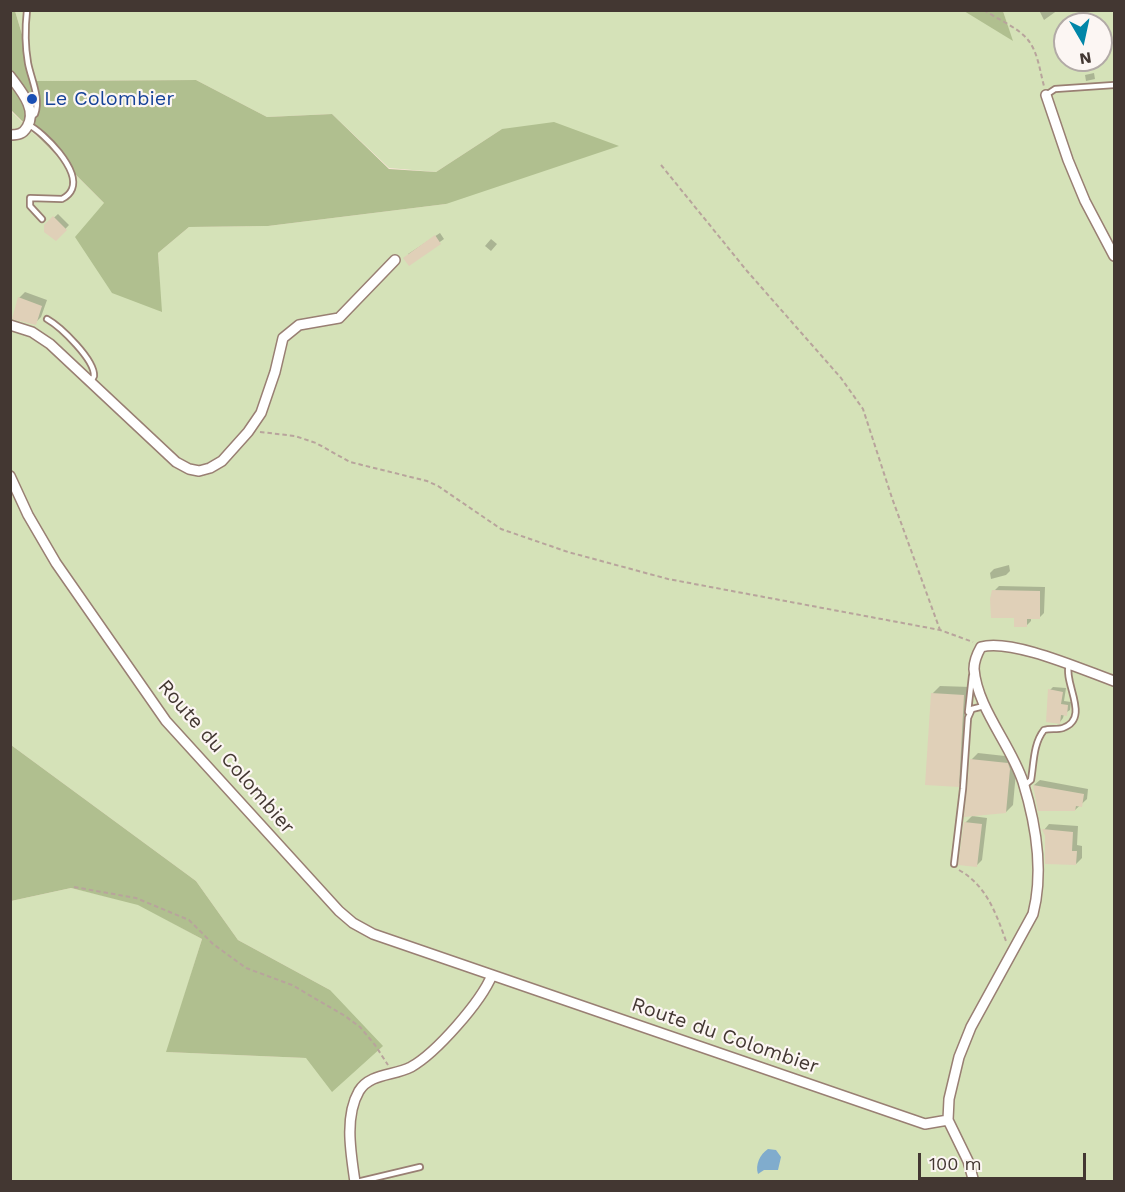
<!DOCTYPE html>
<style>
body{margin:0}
#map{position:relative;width:1125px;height:1192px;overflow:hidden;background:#fce4da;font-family:"Work Sans",sans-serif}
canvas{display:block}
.frame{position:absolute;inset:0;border:12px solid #433732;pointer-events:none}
.north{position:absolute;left:1053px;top:12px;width:60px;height:60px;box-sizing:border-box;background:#fcf6f3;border:2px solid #b2aaa6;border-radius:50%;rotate:171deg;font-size:16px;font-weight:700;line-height:24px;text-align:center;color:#433732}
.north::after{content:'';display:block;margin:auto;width:21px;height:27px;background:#0186a8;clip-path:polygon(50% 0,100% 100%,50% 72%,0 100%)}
.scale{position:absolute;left:918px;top:1153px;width:168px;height:27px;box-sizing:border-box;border:3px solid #433732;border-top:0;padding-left:8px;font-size:18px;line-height:21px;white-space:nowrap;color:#433732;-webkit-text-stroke:4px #fcf6f3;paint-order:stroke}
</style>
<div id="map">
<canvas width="1125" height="1192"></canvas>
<div class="frame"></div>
<div class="north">N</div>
<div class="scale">100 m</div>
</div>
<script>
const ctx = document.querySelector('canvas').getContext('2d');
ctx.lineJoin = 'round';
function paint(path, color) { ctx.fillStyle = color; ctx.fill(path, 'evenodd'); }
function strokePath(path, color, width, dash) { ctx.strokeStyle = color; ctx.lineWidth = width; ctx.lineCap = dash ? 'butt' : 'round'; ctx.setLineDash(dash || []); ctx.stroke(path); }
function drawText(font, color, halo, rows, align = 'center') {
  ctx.font = font + ' "Work Sans",sans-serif'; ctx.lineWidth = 4.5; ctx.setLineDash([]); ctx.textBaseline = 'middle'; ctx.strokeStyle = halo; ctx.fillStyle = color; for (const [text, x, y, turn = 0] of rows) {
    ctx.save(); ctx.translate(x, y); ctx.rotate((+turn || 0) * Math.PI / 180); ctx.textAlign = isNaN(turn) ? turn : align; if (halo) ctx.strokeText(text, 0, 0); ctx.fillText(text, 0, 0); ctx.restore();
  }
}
const green = new Path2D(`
 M966 10 1012 40 1003 11H1114V1181H11V901L71 888 138 904 202 939 167 1052 306 1058 330 990 238 940 196 881 11 745 10 110 104 203 161 312 158 253 189 227 268 226 446 204 502 129 436 172 389 168 332 114 267 117 196 80 36 81 15 11ZM1065 24H1101V60H1065Z`);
const forest = new Path2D(`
 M10 11H15L36 81 196 80 267 117 332 114 389 169 436 172 502 129 554 122 619 146 446 204 268 226 189 227 158 253 162 312 112 293 75 237 104 203 11 110Z
 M964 11H1003L1013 41Z
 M11 745 196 881 238 940 330 990 383 1046 332 1092 306 1058 166 1052 202 939 138 905 71 888 11 901Z`);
const water = new Path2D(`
 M768 1149 776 1150 781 1157 778 1170H764L758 1174C755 1165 760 1154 768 1149Z`);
const shadow = new Path2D(`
 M1039 10H1058L1044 20Z
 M1094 73 1095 79 1086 81 1085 75Z
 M58 214 69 225 56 239 46 225Z
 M440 233 444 239 409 264 408 254Z
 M491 239 497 244 491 251 485 246Z
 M25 292 47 300 41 317 35 323 19 298Z
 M1009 565 1010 571 1006 575 991 579 990 573 994 569Z
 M999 586 1045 587 1044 613 1039 618 1031 617V621L1026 626 994 591Z
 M940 686 971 687 966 777 958 785 932 694Z
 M1053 687 1066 688 1064 701 1071 702 1070 710 1064 714 1063 718 1060 722 1050 690Z
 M978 753 1014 757 1017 761 1013 805 1006 812 971 760Z
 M1040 780 1088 789 1087 799 1075 810 1039 809 1034 785Z
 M972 816 987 818 982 860 976 866 965 823Z
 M1049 824 1078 826 1077 845 1082 846V858L1076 864 1047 836 1044 830Z`);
const building = new Path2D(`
 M53 216 67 230 56 241 44 232V225Z
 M435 235 441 244 409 266 403 258Z
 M18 297 42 306 36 325 12 319Z
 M992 590 1040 591V619H1027V627H1014V618H991L990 599Z
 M1048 689 1063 692 1061 704 1068 705 1067 716 1061 715 1060 724 1046 722Z
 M931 693 964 695 959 787 925 785Z
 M970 759 1008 763 1010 769 1006 813 964 817Z
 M1033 785 1084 794 1082 807 1076 806 1075 811H1038Z
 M964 822 982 824 977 867 958 865Z
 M1042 829 1073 832 1072 851H1077L1076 865 1045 864V836Z`);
const path = new Path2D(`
 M984 10C997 19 1019 28 1028 40 1038 52 1040 72 1044 86
 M661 165 747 271 841 378 863 409 892 498 940 630
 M260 432 295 436 316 443 350 462 427 481 438 486 501 529 568 552 668 579 940 630 973 642
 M959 870C986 885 996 913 1006 941
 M74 887 136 898 189 920 213 944 246 968 292 985 345 1016 360 1027 375 1045 388 1065`);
const service = new Path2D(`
 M27 10C25 28 25 46 28 63 31 79 41 98 35 114L30 118
 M1046 95 1055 89 1114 85
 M29 125C44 133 80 169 72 189 70 194 66 197 62 199L30 198V206L42 219
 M47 319C61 327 95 360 94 376L91 382
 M968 712 972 676
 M1025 785 1031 780C1034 763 1033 744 1044 730 1050 728 1057 730 1063 728 1091 718 1063 683 1069 665
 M954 864 963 789 968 718 972 709 984 706
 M357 1182 420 1167`);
const minor = new Path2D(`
 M10 76C20 90 38 109 27 127 23 134 18 135 10 135
 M1046 95 1068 160 1085 201 1114 256
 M10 325 32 332 50 344 176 462 189 469 199 471 210 468 222 461 248 432 261 413 275 372 283 338 299 325 339 318 395 260
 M10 476 28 515 56 563 166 721 339 911 353 923 373 934 925 1124 948 1120
 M355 1182C351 1154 344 1117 359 1091 370 1073 394 1076 411 1067 436 1053 481 1002 492 975
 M974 1182 968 1161 948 1120 949 1099 959 1057 971 1027 1033 914C1044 871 1036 824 1023 782 1011 745 977 708 974 669 974 661 977 654 981 647 1011 638 1083 670 1114 681`);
const markers = [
 [32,99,6,"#1a4fb4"]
];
const transitNames = [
 ["Le Colombier",44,99]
];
const streetNames = [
 ["Route du Colombier",226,757,49],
 ["Route du Colombier",725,1036,19]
];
paint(green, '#d5e2b8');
paint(forest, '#b0bf8f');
paint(water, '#80accd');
paint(shadow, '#0003');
paint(building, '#e0d0b8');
strokePath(service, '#997f73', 8);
strokePath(minor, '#997f73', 12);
strokePath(path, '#b8a49c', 2, [4.5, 3]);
strokePath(service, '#fff', 4.5);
strokePath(minor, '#fff', 9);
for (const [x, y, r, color] of markers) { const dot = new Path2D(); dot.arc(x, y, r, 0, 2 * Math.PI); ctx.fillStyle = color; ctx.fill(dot); strokePath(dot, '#fcf6f3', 2); }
drawText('20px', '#164399', '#fcf6f3', transitNames, 'left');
drawText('20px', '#433732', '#fcf6f3', streetNames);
</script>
